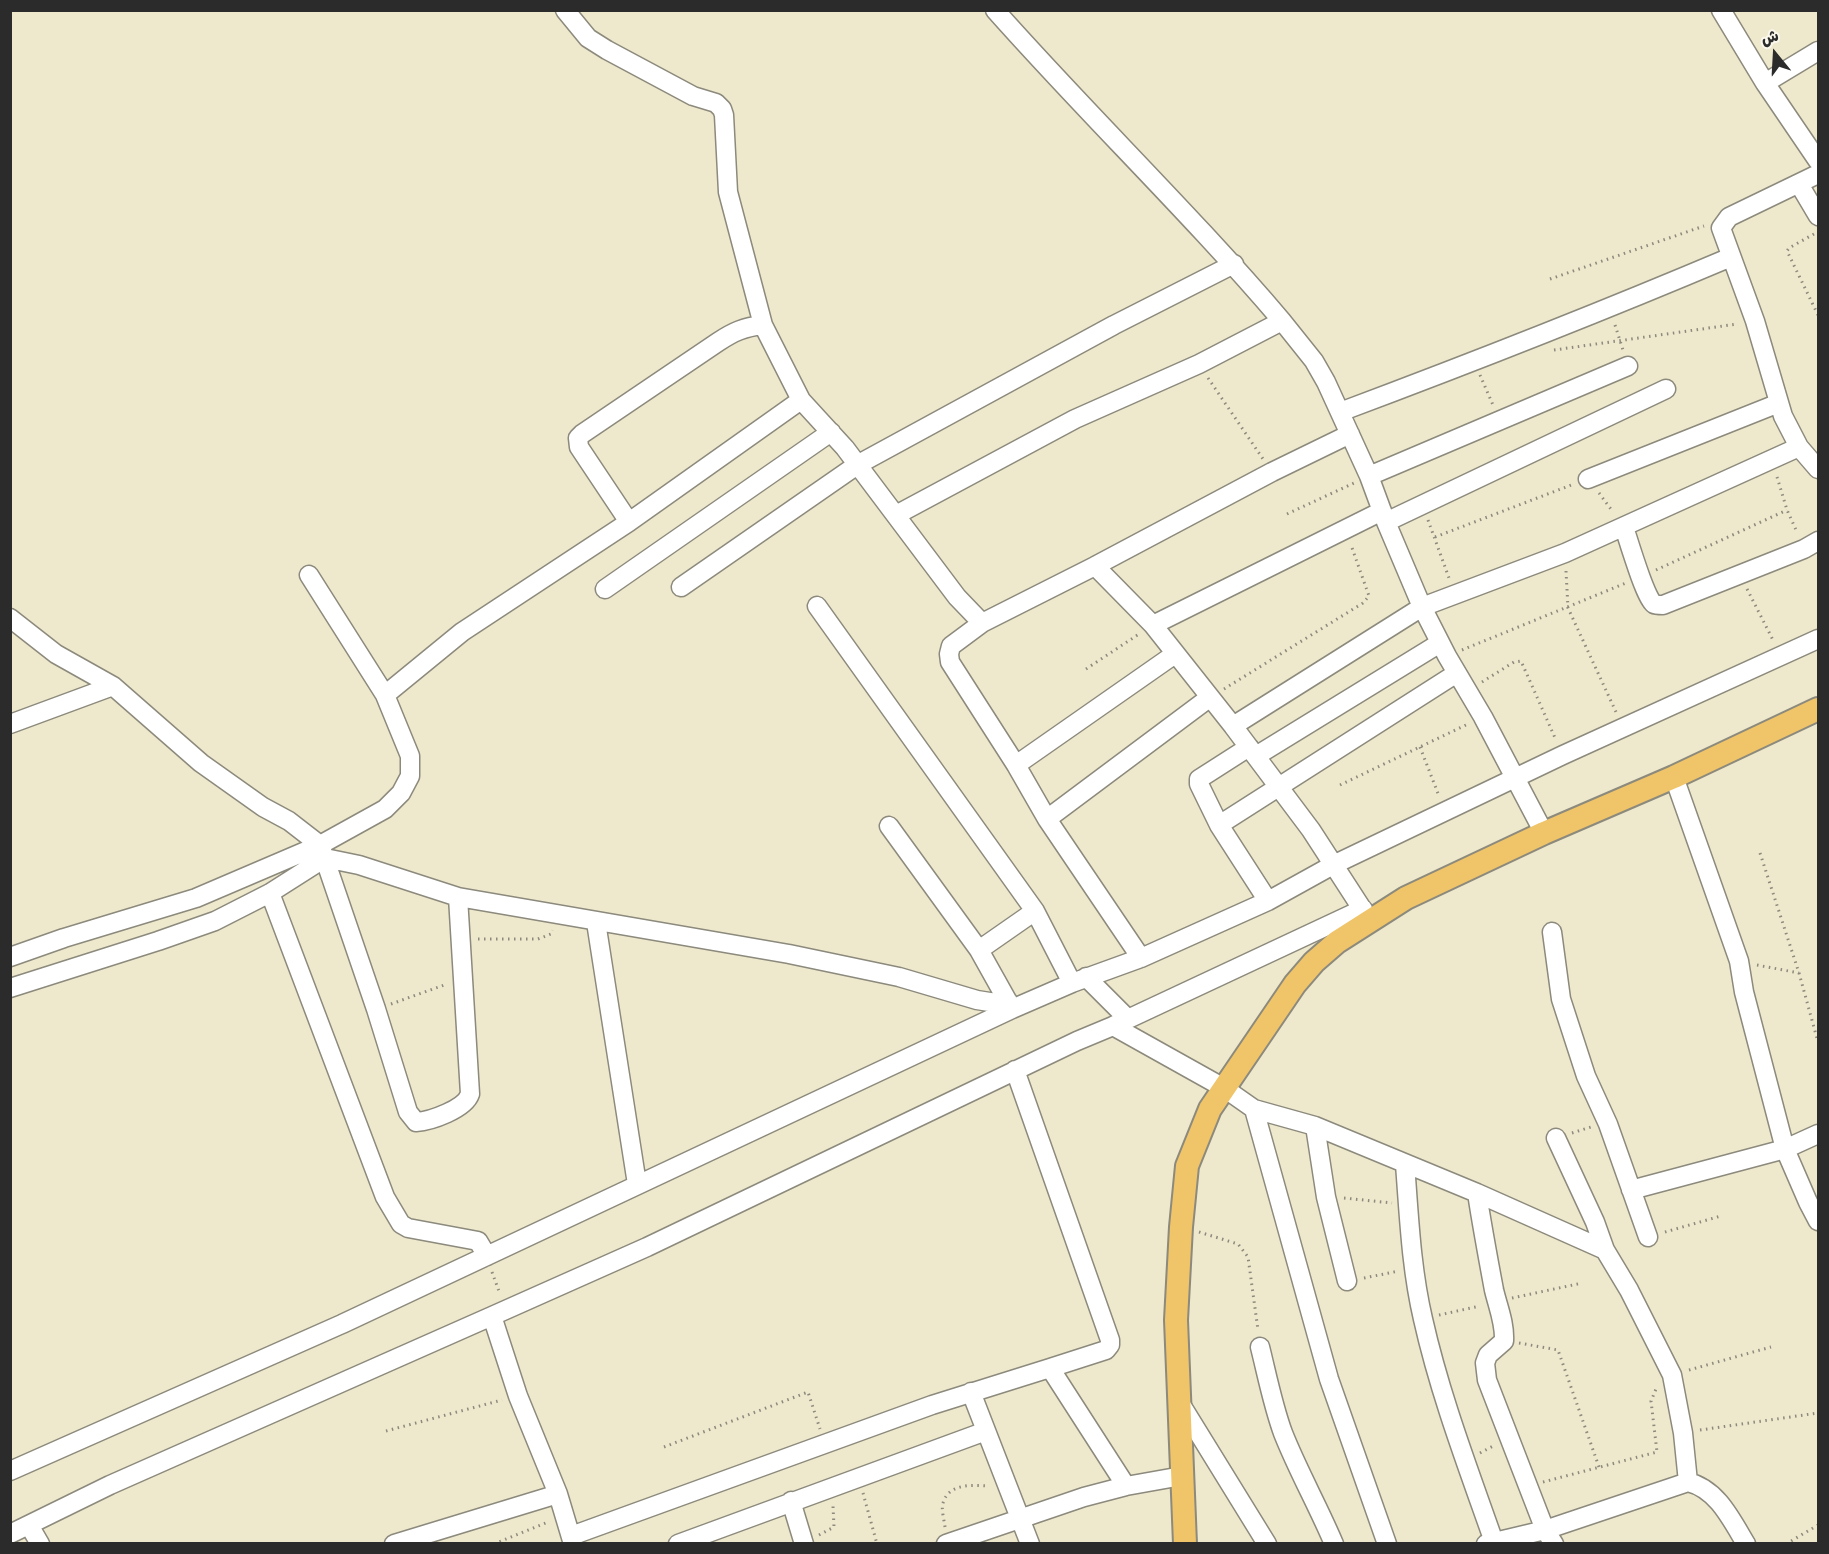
<!DOCTYPE html>
<meta charset="utf-8">
<style>
body{margin:0}
#map{position:relative;width:1829px;height:1554px;overflow:hidden;background:#eee8cd;font-family:"Patrick Hand","Playpen Sans Arabic",sans-serif}
canvas{display:block}
.frame{position:absolute;inset:0;border:12px solid #2b2b2b;pointer-events:none}
.north{position:absolute;left:1745px;top:24px;width:60px;height:60px;-webkit-text-stroke:4px #fbf7ec;paint-order:stroke;rotate:342deg;font-size:16px;font-weight:700;line-height:24px;text-align:center;color:#2b2b2b}
.north::after{content:'';display:block;margin:auto;width:21px;height:27px;background:#2b2b2b;clip-path:polygon(50% 0,100% 100%,50% 72%,0 100%)}
</style>
<div id="map">
<canvas width="1829" height="1554"></canvas>
<div class="frame"></div>
<div class="north">ش</div>
</div>
<script>
const ctx = document.querySelector('canvas').getContext('2d');
ctx.lineJoin = 'round';
function strokePath(path, color, width, dash) { ctx.strokeStyle = color; ctx.lineWidth = width; ctx.lineCap = dash ? 'butt' : 'round'; ctx.setLineDash(dash || []); ctx.stroke(path); }
const path = new Path2D(`
 M1814 234 1789 248 1787 251 1818 315
 M1550 279 1704 226
 M1615 325 1623 350
 M1554 350 1737 324
 M1480 375 1493 405
 M1208 378 1263 459
 M1777 477 1787 510 1797 532
 M1599 493 1613 512
 M1287 514 1354 483
 M1428 520 1449 578
 M1435 537 1574 484
 M1656 570 1787 510
 M1566 571 1568 608 1616 712
 M1747 589 1774 642
 M1462 650 1626 583
 M1086 669 1139 634
 M1482 682 1514 662 1521 661 1556 740
 M1224 689 1363 603 1369 596 1351 545
 M1420 747 1439 796
 M1340 785 1468 724
 M1760 853 1799 973 1818 1042
 M478 939H538L551 934 552 930
 M1757 965 1799 973
 M391 1004 447 984
 M1572 1133 1591 1127
 M1344 1198 1392 1203
 M1199 1232 1238 1244 1248 1257 1258 1330
 M1665 1232 1721 1216
 M492 1272 500 1294
 M1364 1278 1399 1271
 M1512 1298 1582 1283
 M1439 1315 1480 1306
 M1519 1343 1558 1350 1599 1467
 M1689 1370 1771 1347
 M1700 1430 1818 1413
 M386 1431 502 1400
 M664 1447 808 1392 820 1429
 M1480 1453 1495 1445
 M1543 1482 1657 1452 1651 1401 1656 1389
 M863 1493 877 1544
 M945 1527C944 1519 941 1509 943 1503 949 1483 972 1485 989 1486
 M819 1535 834 1527 833 1506
 M494 1544 548 1522
 M1786 1544 1818 1525`);
const minor = new Path2D(`
 M565 10 588 38 607 50 693 96 716 103 722 109 724 115 728 192 763 325
 M995 10C1089 116 1191 214 1282 321
 M1721 10 1765 83 1818 161
 M1765 83 1818 51
 M1818 174 1729 217 1721 228 1755 321 1783 416 1799 447 1818 469
 M1799 184 1818 216
 M1340 412C1471 363 1601 312 1731 257
 M1350 434 1272 472 1095 566 1153 625 1233 726 1311 830 1368 918
 M1369 476 1628 366
 M1588 479 1779 403
 M896 515 1075 419 1199 364 1282 321 1314 361 1326 382 1369 476 1386 522 1422 607 1447 656 1483 717 1544 833
 M629 522 579 447 578 438 582 434 718 342C733 332 744 327 763 325L801 400
 M1386 522 1666 389
 M1624 527C1628 539 1646 600 1654 604 1656 605 1662 605 1663 605L1804 549 1818 541
 M1095 566 982 623 951 646 949 654 950 662 1016 765 1047 819 1141 958
 M309 575 385 695
 M681 587 857 465 1114 325 1234 264
 M605 589 831 432
 M817 606 1035 911
 M10 618 56 654 113 686 201 763 263 807 289 821 320 845 376 1009 408 1112 416 1122C431 1121 465 1109 470 1094L458 897 789 954 899 977 977 1000 996 1003 1008 1001
 M1153 625 1382 511
 M10 724 113 686
 M1233 726 1422 607 1565 553 1799 447
 M1249 747 1199 779V784L1219 825 1268 901
 M1256 756 1440 643
 M1016 765 1175 654
 M1674 777 1739 961 1744 992 1785 1149 1808 1202 1818 1221
 M1047 819 1209 698
 M1219 825 1457 673
 M889 826 979 950 1012 1009
 M270 893 385 1197 401 1224 408 1228 478 1241 487 1256
 M596 922 637 1184
 M1552 932 1561 999 1586 1076 1608 1124 1648 1237
 M979 950 1035 911 1072 983 1141 958 1268 901 1333 865 1563 755 1818 639
 M10 957 64 938 196 898 320 845 385 809 401 793 410 776V756L385 695 462 632 629 522 801 400 845 448 957 597 982 623
 M1086 977 1128 1019
 M10 988 158 941 215 921 270 893 325 858 359 865 458 897
 M1113 1026 1224 1088 1254 1109 1315 1126 1477 1193 1605 1250
 M1015 1070 1110 1340V1345L1106 1350 1050 1368
 M1254 1109 1329 1379 1387 1544
 M1315 1126 1326 1197 1347 1281
 M1556 1138 1595 1222 1605 1250 1629 1290 1672 1375 1683 1433 1688 1482
 M1405 1164C1409 1215 1411 1268 1423 1319 1440 1395 1468 1468 1494 1542
 M1631 1190 1785 1149 1818 1134
 M1477 1193C1482 1226 1488 1258 1494 1290 1498 1307 1505 1323 1504 1341L1488 1355 1485 1363 1487 1380 1545 1530 1554 1544
 M1260 1347C1267 1375 1273 1406 1283 1433 1298 1471 1318 1506 1334 1544
 M971 1392 1030 1544
 M1180 1403 1267 1544
 M10 1471 342 1324 1012 1009 1072 983
 M791 1501 804 1544
 M29 1525 40 1544
 M10 1534 110 1485 492 1316
 M571 1536 932 1405 1050 1368 1126 1486
 M394 1544 558 1494
 M573 1544 558 1494 518 1396 492 1316 647 1247 1077 1041 1113 1026 1363 909
 M678 1544 986 1431
 M946 1544 1084 1497 1126 1486 1182 1476
 M1486 1544 1545 1530 1688 1482C1717 1489 1731 1519 1746 1544`);
const major = new Path2D(`
 M1185 1544 1176 1320 1181 1227 1187 1166 1210 1109 1295 984 1314 962 1337 942 1406 898 1544 833 1674 777 1818 709`);
strokePath(minor, '#8c8a7c', 21);
strokePath(major, '#8c8a7c', 26);
strokePath(path, '#8c8a7c', 3, [1.5, 4.5]);
strokePath(minor, '#fff', 18);
strokePath(major, '#f0c469', 22);
</script>
